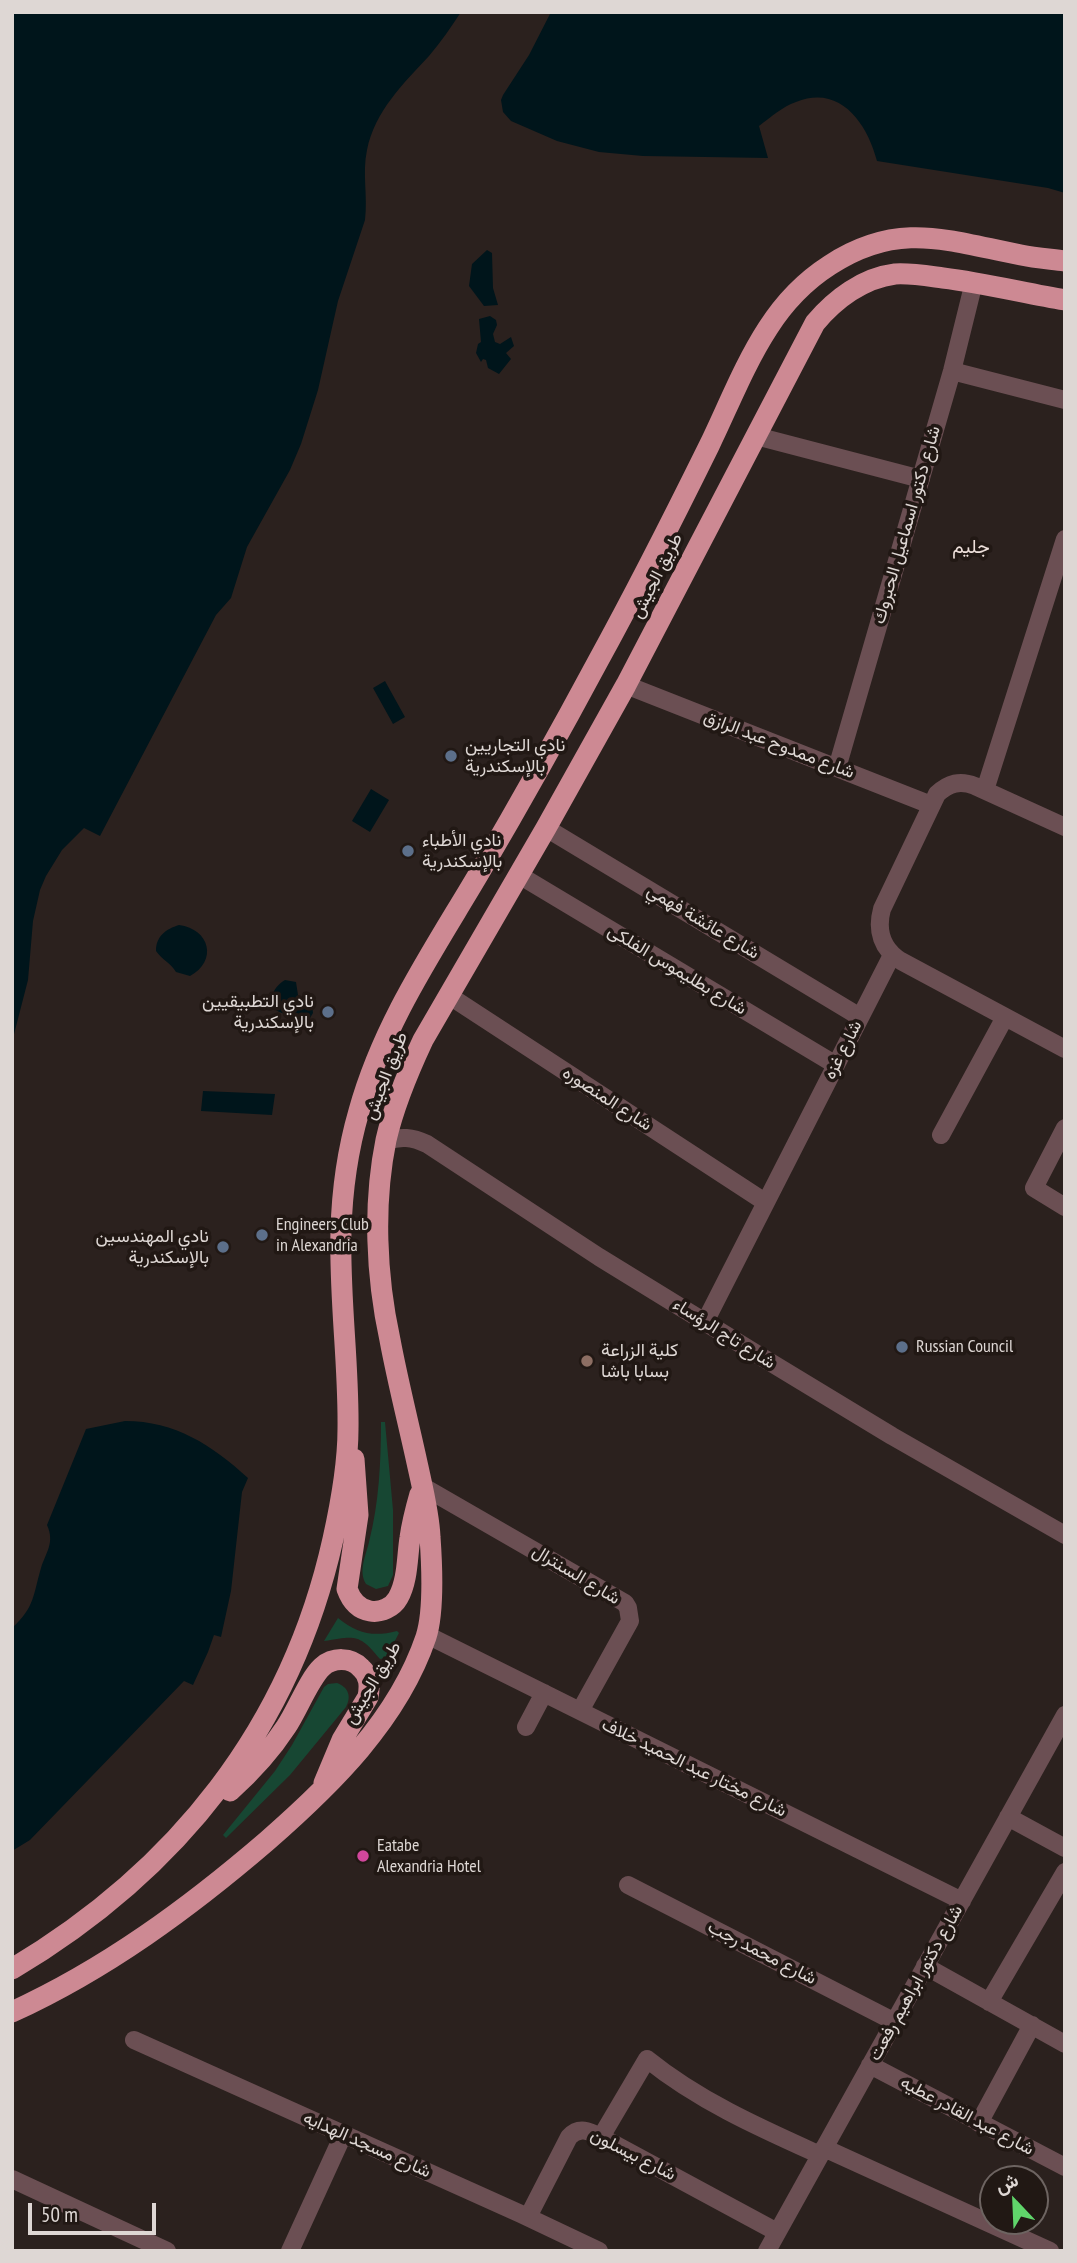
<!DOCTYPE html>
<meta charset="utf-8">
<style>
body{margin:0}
#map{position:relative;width:1077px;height:2263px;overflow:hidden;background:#2b211e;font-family:"PT Sans Narrow",Vazirmatn,sans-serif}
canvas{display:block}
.frame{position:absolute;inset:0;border:14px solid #ded7d4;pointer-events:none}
.north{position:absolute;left:979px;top:2165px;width:70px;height:70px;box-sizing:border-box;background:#211814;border:2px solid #6d6461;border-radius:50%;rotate:337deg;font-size:19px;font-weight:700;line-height:28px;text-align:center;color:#ded7d4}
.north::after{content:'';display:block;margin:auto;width:24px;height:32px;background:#60d56b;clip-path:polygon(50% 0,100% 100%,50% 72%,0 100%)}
.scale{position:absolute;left:28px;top:2203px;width:128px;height:32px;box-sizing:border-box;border:4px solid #ded7d4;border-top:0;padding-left:9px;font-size:21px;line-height:24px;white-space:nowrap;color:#ded7d4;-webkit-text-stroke:5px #211814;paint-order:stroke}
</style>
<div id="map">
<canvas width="1077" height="2263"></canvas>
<div class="frame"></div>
<div class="north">ش</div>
<div class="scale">50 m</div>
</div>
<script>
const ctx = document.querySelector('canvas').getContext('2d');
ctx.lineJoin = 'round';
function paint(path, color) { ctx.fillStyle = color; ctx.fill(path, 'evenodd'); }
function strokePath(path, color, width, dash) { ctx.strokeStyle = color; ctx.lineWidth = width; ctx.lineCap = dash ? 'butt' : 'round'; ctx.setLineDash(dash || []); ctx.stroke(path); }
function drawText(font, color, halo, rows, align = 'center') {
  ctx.font = font + ' "PT Sans Narrow",Vazirmatn,sans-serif'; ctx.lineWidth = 7; ctx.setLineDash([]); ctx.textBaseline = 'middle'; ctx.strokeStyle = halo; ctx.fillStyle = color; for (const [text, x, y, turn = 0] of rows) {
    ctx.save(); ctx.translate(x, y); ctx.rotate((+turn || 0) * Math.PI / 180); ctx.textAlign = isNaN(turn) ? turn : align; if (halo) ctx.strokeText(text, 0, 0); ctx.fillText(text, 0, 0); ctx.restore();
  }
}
const green = new Path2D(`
 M381 1422H385L393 1510V1575L388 1586 376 1589 366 1584C358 1571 366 1555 369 1542 379 1503 381 1462 381 1422Z
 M338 1618C357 1634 374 1637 397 1631L399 1633 386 1658 380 1659C359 1633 355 1636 324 1641Z
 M337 1683C348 1687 352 1696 346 1707L290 1775 226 1838 223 1835 275 1771 292 1745 324 1687 328 1684Z`);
const water = new Path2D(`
 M12 12H461C451 27 441 42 429 56 403 84 375 111 367 150 362 173 368 196 365 220L338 301 318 390 301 444 290 470 247 547 231 598 216 615 100 836 84 828 62 850 46 876 40 890 33 921 28 980 12 1042Z
 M551 12H1065V193L1048 188 877 161C867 123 840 84 796 102 782 107 771 117 759 126L768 158 643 156 599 152 557 141 511 121 503 112 501 100 503 95 529 55Z
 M487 250 492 253 493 288 498 305 484 306 469 286 472 264Z
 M490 316 496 320 497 325 493 334 495 342 500 344 511 337 514 346 506 353 511 359 499 374 488 368 486 360 483 359 481 362 476 353 478 344 481 342 479 319Z
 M385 681 405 717 393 724 373 688Z
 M371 789 389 800 370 832 352 821Z
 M179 925C210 929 218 961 190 976L176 972C171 963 162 960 156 951 156 936 166 929 179 925Z
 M285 980 296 982 298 995 301 997 307 994 311 996 313 1013 310 1018 303 1020C296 1010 291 1017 282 1013 264 1007 272 987 285 980Z
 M203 1091 275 1094 272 1115 201 1111Z
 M125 1421C175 1421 212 1445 248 1478L242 1492 231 1591 221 1637 214 1635 208 1652 193 1685 184 1681 30 1840 12 1851V1628C35 1607 33 1595 41 1568 46 1552 55 1543 47 1525L86 1429Z`);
const minor = new Path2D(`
 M952 371 1065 400
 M756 436 921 479
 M626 685 931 805
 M837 768 952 371 974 282
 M985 790 1065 539
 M1065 827 975 786C960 780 949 783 937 794L882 909C876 931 882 949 901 961L1065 1049
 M546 828 860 1017
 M519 875 836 1065
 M448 995 765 1202
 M1065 1128 1034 1188 1065 1207
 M941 1135 1005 1017
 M386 1141C401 1136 412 1137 427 1144L599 1257 760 1356 892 1436 1065 1535
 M705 1322 892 955
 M422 1486 625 1603 628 1608 630 1621 580 1711
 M427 1635 962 1901
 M526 1727 544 1693
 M1008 1817 1065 1848
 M628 1885 895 2022
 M925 1966 1065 2044
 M989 2002 1065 1872
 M134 2040 521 2214 599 2251
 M870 2065 1065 2167
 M979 2123 1032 2025
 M601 2137 647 2059C699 2101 760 2128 820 2155
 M824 2148 1050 2251
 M12 2179 167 2251
 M528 2217 569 2137C579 2126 589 2131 601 2137L777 2232
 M290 2251 343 2135
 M767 2251 1065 1715`);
const highway = new Path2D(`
 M354 1459 358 1515 347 1589C351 1600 358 1609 370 1611 381 1613 393 1607 398 1598 408 1581 407 1556 410 1538 412 1523 416 1508 420 1494
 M230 1791C251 1772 271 1750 286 1727 297 1711 309 1679 322 1667 333 1657 351 1657 361 1668 370 1676 370 1686 368 1697L342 1740 324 1783
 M12 1969C177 1871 291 1728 333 1539 341 1503 348 1466 348 1429 349 1363 339 1297 341 1231 342 1190 348 1149 359 1111 383 1024 433 951 478 875 519 805 559 734 597 663 636 592 673 519 709 446 728 407 744 365 768 328 784 303 805 281 830 265 899 220 948 241 1021 255 1035 258 1050 259 1065 261
 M12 2012C106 1969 189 1908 267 1841 331 1785 398 1720 426 1637 434 1612 432 1565 430 1537 429 1514 423 1490 418 1467 409 1425 398 1383 390 1340 376 1276 373 1204 386 1140 394 1105 408 1072 423 1040L546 828 626 685 815 323C835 299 863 278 895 274 911 273 928 276 943 278 984 283 1024 293 1065 300`);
const markers = [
 [451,756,7,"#5c6f8a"],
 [408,851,7,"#5c6f8a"],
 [328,1012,7,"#5c6f8a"],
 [262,1235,7,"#5c6f8a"],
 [223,1247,7,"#5c6f8a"],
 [902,1347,7,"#5c6f8a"],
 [587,1361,7,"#8d6e63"],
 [363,1856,7,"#d1479c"]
];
const streetNames = [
 ["شارع دكتور اسماعيل الحبروك",907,525,-74],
 ["طريق الجيش",657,576,-63],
 ["شارع ممدوح عبد الرازق",779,745,21],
 ["شارع عائشة فهمي",703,922,31],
 ["شارع بطليموس الفلكى",677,970,31],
 ["شارع غزه",843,1050,-63],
 ["طريق الجيش",386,1076,-69],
 ["شارع المنصوره",607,1099,33],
 ["شارع تاج الرؤساء",724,1334,32],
 ["شارع السنترال",576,1575,31],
 ["طريق الجيش",373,1683,-59],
 ["شارع مختار عبد الحميد خلاف",694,1768,26],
 ["شارع محمد رجب",762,1953,27],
 ["شارع دكتور ابراهيم رفعت",916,1983,-61],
 ["شارع عبد القادر عطيه",967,2116,28],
 ["شارع مسجد الهدايه",367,2145,24],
 ["شارع بيسلون",633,2155,27]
];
const poiNames = [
 ["نادي التجاريين",465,746],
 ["بالإسكندرية",465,767],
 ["نادي الأطباء",422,841],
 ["بالإسكندرية",422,862],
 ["نادي التطبيقيين",314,1002,"right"],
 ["بالإسكندرية",314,1023,"right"],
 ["Engineers Club",276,1225],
 ["in Alexandria",276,1246],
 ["نادي المهندسين",209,1237,"right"],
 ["بالإسكندرية",209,1258,"right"],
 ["Russian Council",916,1347],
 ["كلية الزراعة",601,1351],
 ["بسابا باشا",601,1372],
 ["Eatabe",377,1846],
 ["Alexandria Hotel",377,1867]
];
const neighbourhoodNames = [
 ["جليم",971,548]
];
paint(green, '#174733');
paint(water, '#00151b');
strokePath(minor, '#6b4f53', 18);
strokePath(highway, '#cd8993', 21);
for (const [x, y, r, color] of markers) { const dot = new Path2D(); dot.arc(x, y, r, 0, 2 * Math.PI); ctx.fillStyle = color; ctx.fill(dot); strokePath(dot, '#211814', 2.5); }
drawText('18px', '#ded7d4', '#211814', streetNames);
drawText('18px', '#ded7d4', '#211814', poiNames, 'left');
drawText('19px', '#eee0db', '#211814', neighbourhoodNames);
</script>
